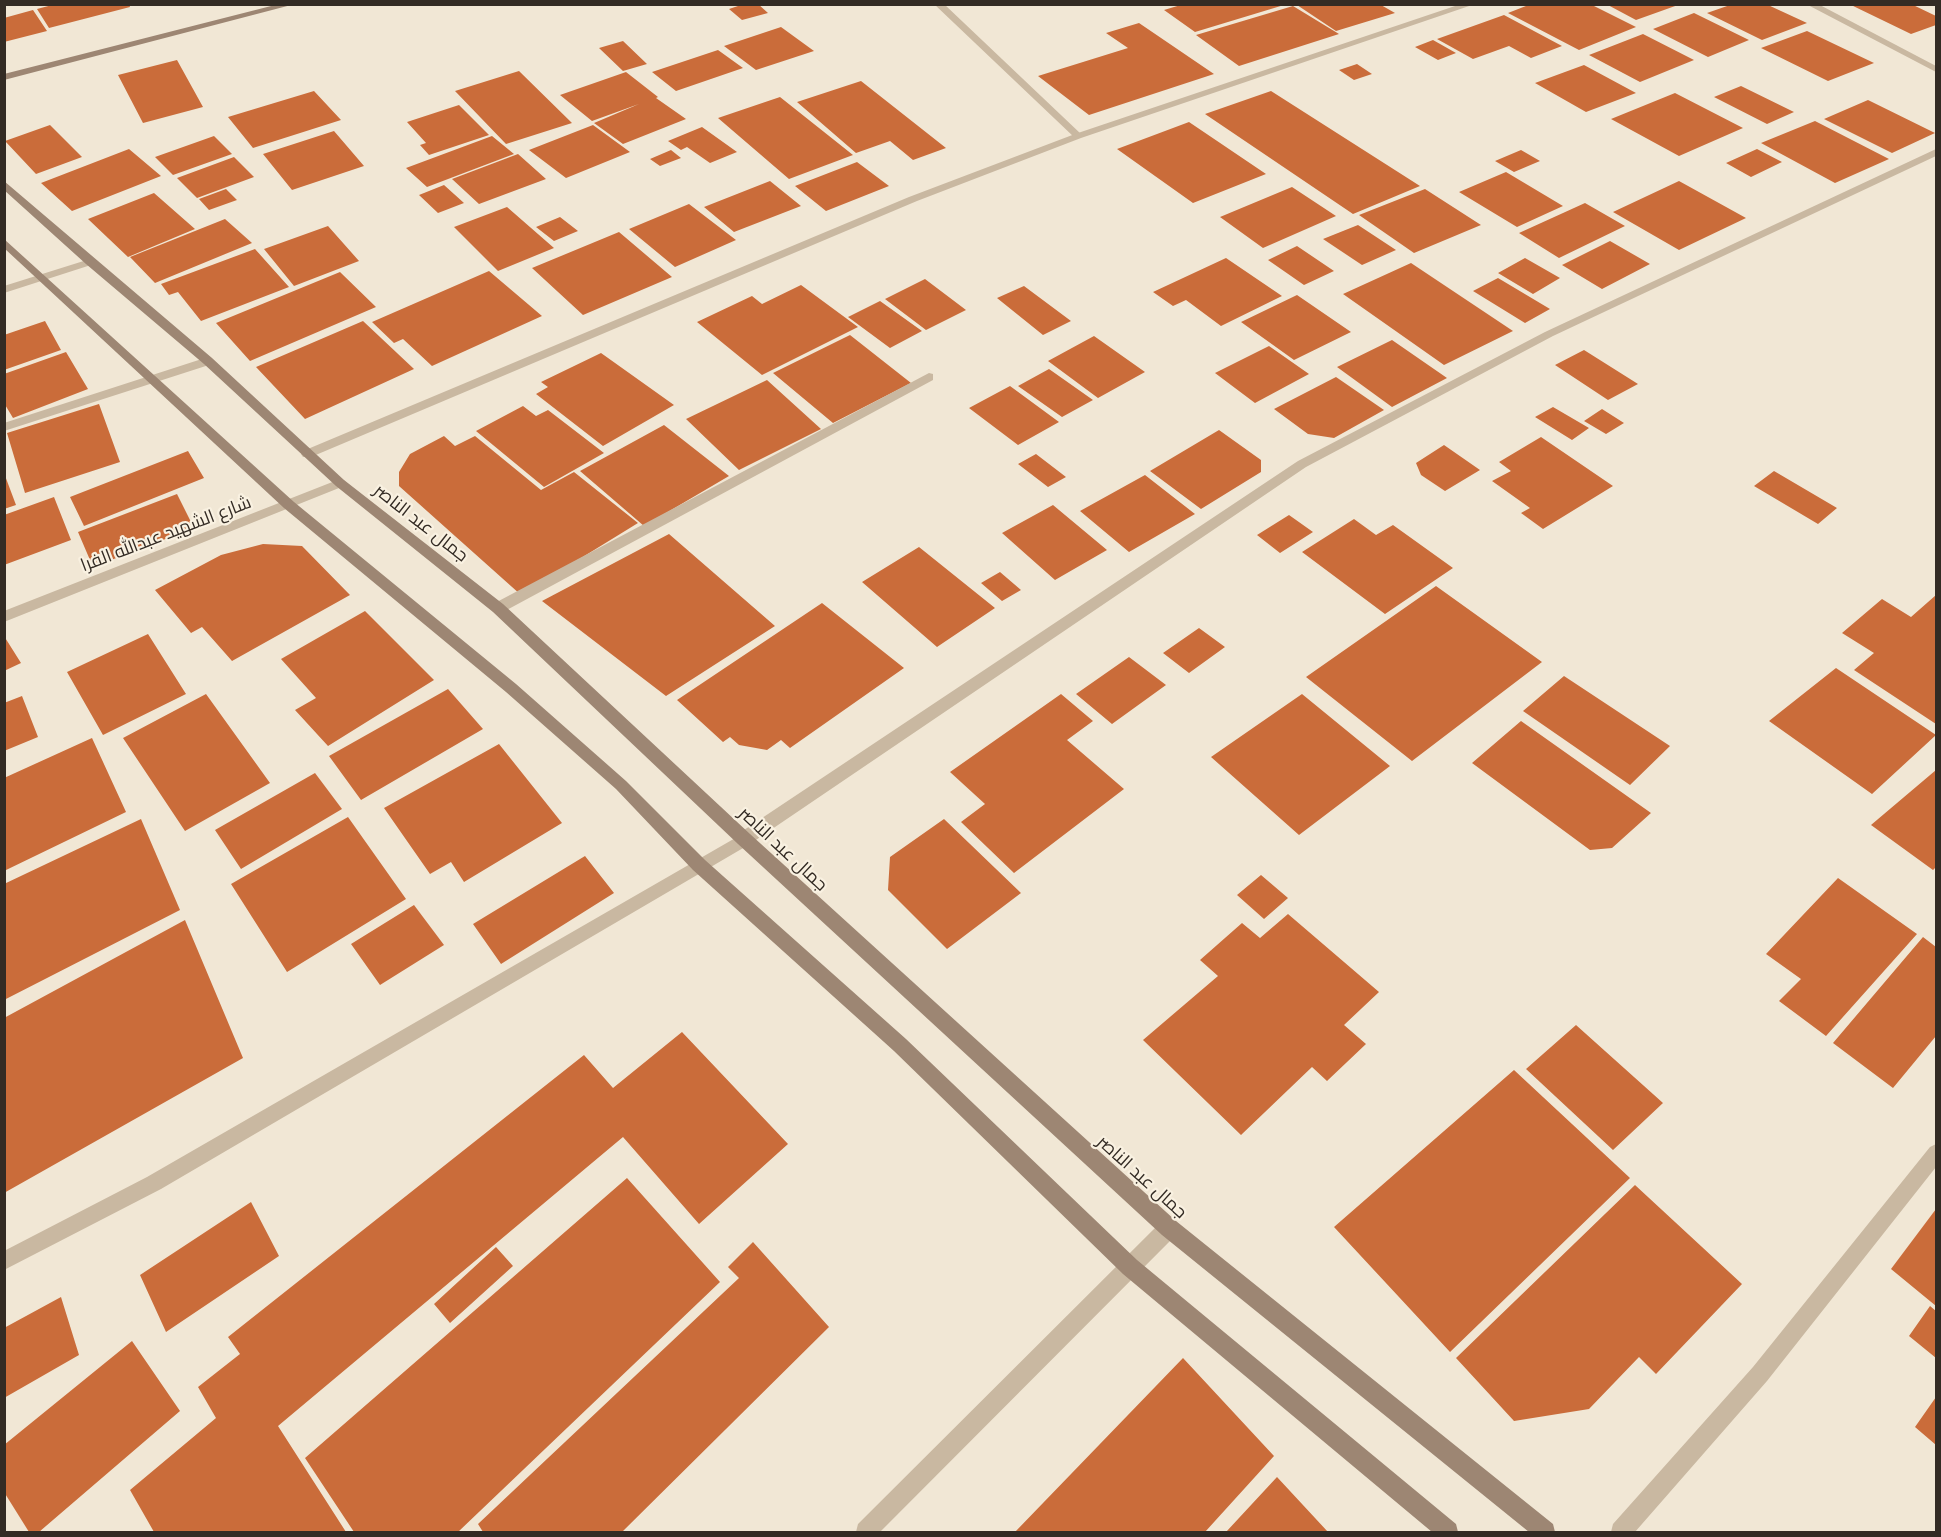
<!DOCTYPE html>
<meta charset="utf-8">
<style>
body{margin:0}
#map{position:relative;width:1941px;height:1537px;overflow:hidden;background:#f1e7d5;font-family:"Public Sans",sans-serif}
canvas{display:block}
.frame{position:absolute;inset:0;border:6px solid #332b24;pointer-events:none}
</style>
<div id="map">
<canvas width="1941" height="1537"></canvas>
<div class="frame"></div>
</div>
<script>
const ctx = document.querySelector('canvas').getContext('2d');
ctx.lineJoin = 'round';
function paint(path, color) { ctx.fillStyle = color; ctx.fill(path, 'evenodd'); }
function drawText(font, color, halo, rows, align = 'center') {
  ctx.font = font + ' "Public Sans",Cairo,sans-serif'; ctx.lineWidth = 4.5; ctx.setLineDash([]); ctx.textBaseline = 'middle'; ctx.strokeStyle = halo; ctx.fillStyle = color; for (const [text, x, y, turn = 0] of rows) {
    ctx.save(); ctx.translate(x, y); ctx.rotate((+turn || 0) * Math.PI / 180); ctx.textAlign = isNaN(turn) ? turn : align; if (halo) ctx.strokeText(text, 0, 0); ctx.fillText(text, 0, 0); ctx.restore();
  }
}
const building = new Path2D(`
 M56 4H129L130 7 49 28 37 9Z
 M744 4H758L768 13 742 20 729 9Z
 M1184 4H1283L1284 5 1195 32 1164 10Z
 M1531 4H1590L1636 27 1579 50 1508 13Z
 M1606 4H1678V5L1636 20Z
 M1849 4H1911L1936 16V25L1911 34Z
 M1297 5H1381L1395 13 1336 31Z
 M1730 5H1768L1807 23 1762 40 1707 13Z
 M1293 6 1339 34 1239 66 1196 35Z
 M33 10 47 31 4 42V18Z
 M1694 13 1749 40 1708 57 1653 29Z
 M1504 15 1562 46 1531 58 1509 46 1473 59 1437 39Z
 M1139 23 1214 74 1089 115 1038 76 1128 48 1106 33Z
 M781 27 814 51 756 70 724 46Z
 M1807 31 1874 63 1828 81 1761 48Z
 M1643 34 1694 60 1640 82 1589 55Z
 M1433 40 1456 53 1438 60 1415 47Z
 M623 41 647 64 623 71 599 48Z
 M718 50 743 68 676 91 652 72Z
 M177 60 203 107 143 123 118 75Z
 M1357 64 1372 74 1354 80 1339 70Z
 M1584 65 1636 93 1586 112 1535 83Z
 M519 71 572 123 506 144 455 91Z
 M626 72 658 97 656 98 686 119 623 144 594 123 639 104 592 121 560 95Z
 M861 81 946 148 913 160 890 141 856 153 797 102Z
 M1741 86 1794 112 1767 124 1714 97Z
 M314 91 341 120 253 148 228 117Z
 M1271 91 1420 186 1353 214 1205 114Z
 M1675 93 1743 128 1679 156 1611 119Z
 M780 97 853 155 789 179 718 118Z
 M1868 100 1935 133 1892 153 1824 119Z
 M459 105 489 135 429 155 420 145 426 143 407 122Z
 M1815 121 1889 159 1835 183 1761 143Z
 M1189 122 1266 174 1193 203 1117 149Z
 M50 125 82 157 36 174 5 141Z
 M593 125 630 152 566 178 529 150Z
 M702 127 737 152 710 163 687 147 681 150 668 141Z
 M334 131 364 166 292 190 263 154Z
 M214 136 232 154 173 175 155 157Z
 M492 136 514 154 427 187 406 168Z
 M129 149 161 176 72 211 41 183Z
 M1757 149 1782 162 1751 177 1726 163Z
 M671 150 681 158 660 166 650 159Z
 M1521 150 1540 161 1514 172 1495 161Z
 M518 154 546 179 479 204 452 179Z
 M234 157 254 177 197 198 177 178Z
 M857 162 889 186 826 211 795 186Z
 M1506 172 1563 206 1517 227 1459 192Z
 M770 181 801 206 734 232 704 207Z
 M1679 181 1746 218 1679 250 1613 212Z
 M444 185 464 203 438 213 419 195Z
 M1292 187 1336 216 1263 248 1220 217Z
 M226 189 237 200 209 210 199 199Z
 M1425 189 1481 225 1414 253 1359 215Z
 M154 193 195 229 128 257 88 219Z
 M1585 203 1625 226 1559 258 1519 233Z
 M689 204 736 240 675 267 629 229Z
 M507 207 554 248 498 271 454 227Z
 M560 217 578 231 554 241 536 227Z
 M225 219 252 243 155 283 130 257Z
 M1358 225 1396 250 1362 265 1323 239Z
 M328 226 359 261 294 286 264 249Z
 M619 232 672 277 583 315 532 268Z
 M1610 241 1650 264 1602 289 1562 265Z
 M1297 246 1334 271 1304 285 1268 260Z
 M255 249 289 287 201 321 178 292 169 295 161 284Z
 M1226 258 1282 296 1221 326 1186 300 1173 306 1153 292Z
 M1525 258 1560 278 1533 294 1498 273Z
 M1411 263 1513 331 1444 365 1343 294Z
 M489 271 542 316 432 366 403 339 394 343 372 322Z
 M340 272 376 307 250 361 216 323Z
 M1498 278 1550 309 1525 323 1473 291Z
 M925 279 966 310 926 330 885 299Z
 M801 285 858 327 762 375 697 322 752 296 762 304Z
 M1024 286 1071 321 1043 335 997 298Z
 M1297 295 1351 332 1294 360 1241 322Z
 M880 301 922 331 890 348 848 317Z
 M45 321 61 350 4 370V335Z
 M363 321 414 369 305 419 256 367Z
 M850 335 911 383 833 423 773 373Z
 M1094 336 1145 372 1098 398 1048 361Z
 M1392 340 1447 378 1392 407 1337 367Z
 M1269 346 1309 374 1255 403 1215 373Z
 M1584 350 1638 384 1608 400 1555 365Z
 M66 352 88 389 13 418 4 403V374Z
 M601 353 674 405 603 446 536 394 548 387 541 382Z
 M1049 369 1093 400 1062 417 1018 386Z
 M1336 377 1384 410 1334 438 1308 434 1274 409Z
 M767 380 821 429 739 470 686 419Z
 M1010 386 1059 422 1018 445 969 408Z
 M99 404 120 462 25 493 7 433Z
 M523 406 536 416 548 410 604 453 544 487 476 431Z
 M1553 407 1589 428 1572 440 1535 417Z
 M1602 409 1624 423 1606 434 1584 421Z
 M664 425 729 476 644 526 580 471Z
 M1219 430 1261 460V472L1201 509 1150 471Z
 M444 436 455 446 475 436 541 490 574 472 638 523 521 595 399 486V472L410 454Z
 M1541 437 1613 486 1543 529 1521 513 1530 508 1492 481 1511 471 1499 462Z
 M1444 445 1480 470 1445 491 1421 475 1416 463Z
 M188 451 204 478 84 526 70 497Z
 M1036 454 1066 477 1048 487 1018 464Z
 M1774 471 1837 508 1818 524 1754 486Z
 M4 473 16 505 4 509Z
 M1145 475 1195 514 1129 552 1080 511Z
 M177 494 194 528 93 567 78 532Z
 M54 497 71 540 4 565V515Z
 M1053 505 1107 550 1055 580 1002 533Z
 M1289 515 1313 532 1280 553 1257 535Z
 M1354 519 1376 535 1393 525 1453 568 1385 614 1302 552Z
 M669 534 775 626 666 696 542 601Z
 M263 544 302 546 350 595 232 661 202 627 191 633 155 590 221 555Z
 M919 547 995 608 937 647 862 582Z
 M1000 572 1021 590 1002 601 981 583Z
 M1436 586 1542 662 1412 761 1306 677Z
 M1936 595V724L1854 670 1874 653 1842 633 1882 599 1911 617Z
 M822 603 904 668 790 748 781 740 767 750 739 745 730 737 723 742 677 700Z
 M365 611 434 680 328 746 295 710 316 698 281 659Z
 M1199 628 1225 647 1189 673 1163 653Z
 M148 634 186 694 103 735 67 672Z
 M4 636 21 663 4 671Z
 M1129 657 1166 685 1112 724 1076 694Z
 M1836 668 1936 735 1872 794 1769 721Z
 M1564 676 1670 746 1630 785 1523 711Z
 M448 689 483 729 361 800 329 756Z
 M206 694 270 783 185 831 123 738Z
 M1061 694 1093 721 1067 740 1124 789 1014 873 961 822 985 804 950 772Z
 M1302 694 1390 766 1299 835 1211 757Z
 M22 696 38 737 4 751V703Z
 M1521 721 1651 813 1612 848 1590 850 1472 763Z
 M92 738 126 812 4 871V778Z
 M499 744 562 823 464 882 451 862 430 874 384 808Z
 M1936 770V867L1933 870 1871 825Z
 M315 773 342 809 241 869 215 830Z
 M348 817 406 899 287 972 231 884Z
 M141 819 180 910 4 1000V884Z
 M944 819 1021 893 947 949 888 890 890 857Z
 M585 856 614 893 501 964 473 924Z
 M1261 875 1288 898 1264 919 1237 895Z
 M1838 878 1917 934 1826 1036 1779 1001 1801 979 1766 954Z
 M414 905 444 945 380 985 351 944Z
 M1288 914 1379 992 1344 1025 1366 1044 1327 1081 1312 1067 1241 1135 1143 1040 1218 976 1200 960 1242 923 1260 938Z
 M185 920 243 1058 4 1193V1018Z
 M1923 937 1936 947V1036L1893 1088 1833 1043Z
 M1576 1025 1663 1103 1613 1150 1526 1069Z
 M682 1032 788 1144 699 1224 623 1137 278 1426 346 1532H154L130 1490 216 1418 198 1387 240 1354 228 1337 584 1055 613 1088Z
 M1514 1070 1630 1178 1450 1352 1334 1227Z
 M627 1178 720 1282 458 1532H354L305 1458Z
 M1635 1185 1742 1284 1656 1374 1639 1357 1589 1409 1514 1421 1456 1358Z
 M251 1202 279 1256 166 1332 140 1275Z
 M1936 1209V1306L1891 1269Z
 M753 1242 829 1327 622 1532H483L478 1524 739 1278 728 1267Z
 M496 1247 513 1266 450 1323 434 1304Z
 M61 1297 79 1355 4 1398V1328Z
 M1930 1306 1936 1311V1358L1909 1336Z
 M132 1341 180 1411 39 1532H29L4 1492V1445Z
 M1183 1358 1274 1456 1205 1532H1015Z
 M1936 1397V1445L1915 1427Z
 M1277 1477 1328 1532H1226Z`);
const service = new Path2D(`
 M934 4H944L1081 134V138H1075Z
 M208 357 212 358V364L4 431V423Z
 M929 373 933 374V380L503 612 498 613 491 608 493 604Z
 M340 479 344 480 346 483 344 486 4 622V611Z`);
const minor = new Path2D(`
 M1461 4H1475L1081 138 917 201 311 457H303L301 454 303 451 909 197 1075 134Z
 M1806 4H1818L1936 66V72Z
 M1936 149V156L1553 336 1306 467 750 844 744 845 738 844 736 839 738 834 1298 461 1545 332Z
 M90 259 94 260V264L4 293V286Z
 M1936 1144V1167L1767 1381 1635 1532H1611L1613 1524 1753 1367 1930 1147Z
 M1169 1219 1176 1221 1178 1228 1176 1235 880 1532H856L858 1524 1162 1221Z`);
const tertiary = new Path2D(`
 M744 833 750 834 752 839 750 844 161 1189 4 1270V1251L147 1177Z`);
const secondary = new Path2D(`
 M279 4H295L4 80V74Z
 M4 181 212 358 344 480 503 604 750 834 1176 1221 1553 1524 1555 1532H1529L1162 1235 738 844 493 612 336 486 204 364 86 264 4 190Z
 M4 239 294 502 516 684 626 781 705 860 906 1039 1137 1260 1456 1524 1458 1532H1432L1123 1274 894 1051 693 870 616 789 506 692 284 508 4 248Z`);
const streetNames = [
 ["جمال عبد الناصر",421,523,38],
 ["شارع الشهيد عبدالله الفرا",166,534,-21],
 ["جمال عبد الناصر",783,849,43],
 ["جمال عبد الناصر",1142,1177,42]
];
paint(building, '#ca6c3a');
paint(service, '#c9b8a1');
paint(minor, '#c9b8a1');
paint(tertiary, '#c9b8a1');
paint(secondary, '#9d8673');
drawText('18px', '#332b24', '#f9f1e1', streetNames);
</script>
